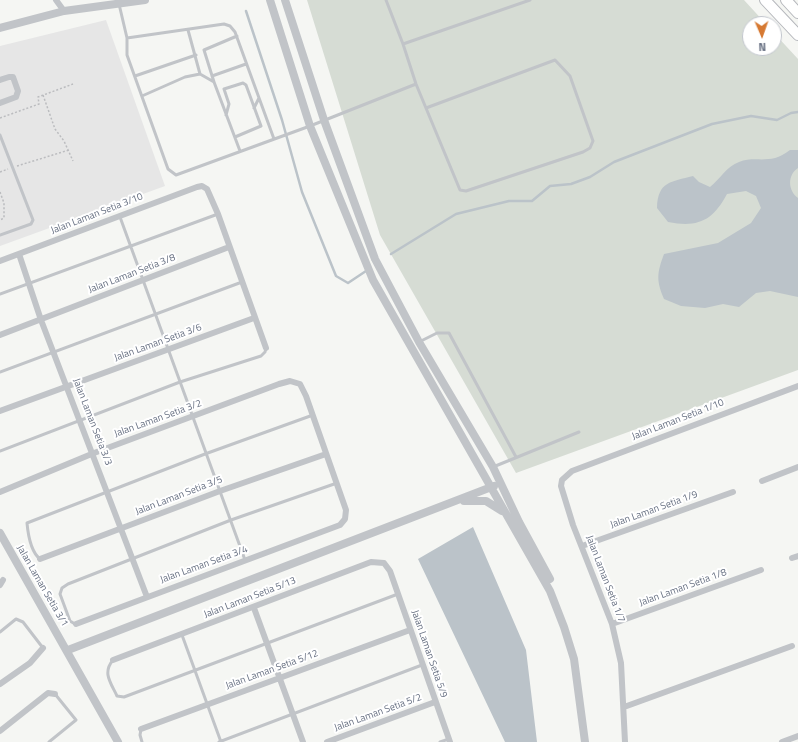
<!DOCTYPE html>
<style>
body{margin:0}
#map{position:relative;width:798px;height:742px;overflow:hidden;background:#f5f6f3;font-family:"Titillium Web",sans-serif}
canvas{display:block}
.north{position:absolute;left:742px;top:16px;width:40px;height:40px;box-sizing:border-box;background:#fff;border:1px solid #c2c6cd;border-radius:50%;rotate:178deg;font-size:11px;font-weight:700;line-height:16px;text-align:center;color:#677082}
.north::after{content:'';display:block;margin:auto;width:14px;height:18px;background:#d67932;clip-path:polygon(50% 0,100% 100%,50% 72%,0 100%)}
</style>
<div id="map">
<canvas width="798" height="742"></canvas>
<div class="north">N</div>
</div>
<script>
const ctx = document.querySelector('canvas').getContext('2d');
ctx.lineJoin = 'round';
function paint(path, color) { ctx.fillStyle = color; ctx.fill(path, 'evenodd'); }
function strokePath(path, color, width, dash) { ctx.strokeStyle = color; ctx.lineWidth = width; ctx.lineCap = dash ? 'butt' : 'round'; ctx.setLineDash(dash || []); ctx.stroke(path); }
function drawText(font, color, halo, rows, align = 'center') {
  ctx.font = font + ' "Titillium Web",sans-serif'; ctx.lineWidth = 4; ctx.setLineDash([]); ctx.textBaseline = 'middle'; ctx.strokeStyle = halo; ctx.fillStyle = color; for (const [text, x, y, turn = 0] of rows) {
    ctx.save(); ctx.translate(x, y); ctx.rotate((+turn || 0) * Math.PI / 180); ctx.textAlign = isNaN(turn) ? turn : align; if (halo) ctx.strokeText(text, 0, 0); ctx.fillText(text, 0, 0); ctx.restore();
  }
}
const built = new Path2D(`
 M106 20 165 186 0 246V46Z`);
const green = new Path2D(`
 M307 0H744L766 24H750V48H774V33L798 59V370L516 473 380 235Z`);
const water = new Path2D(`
 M790 150H798V168C787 175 788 191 798 198V297L770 291 756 293 739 307 723 304 705 308 681 306 664 299C656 280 657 273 664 254L718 243 751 223 761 208 756 196 746 191 727 194C713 220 699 228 668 222L657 208C658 181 671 182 693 176L699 182 710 187C720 179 727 166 739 162 756 155 770 166 790 150Z
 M473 527 526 650 537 742H505L418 559Z`);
const stream = new Path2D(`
 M246 11 282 120 302 192 336 276 348 283 366 271
 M391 254 456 214 509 201H532L550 186 571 184 590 177 614 162 712 124 751 116 777 120 791 113 798 112`);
const path = new Path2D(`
 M43 95 55 129 64 141 73 161
 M0 118 39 104 38 97 73 84
 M17 166 69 150
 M0 172 8 169
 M0 192 4 203V218L0 220`);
const service = new Path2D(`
 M386 0 403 44 416 84 460 190 466 191 583 152 590 148 593 141 570 76 555 60 426 108
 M119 4 127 38V55L168 169 176 175 310 126 416 84
 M188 30 200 74
 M127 38 224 24 230 26 235 32 274 139
 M403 44 530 0
 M135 76 196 55
 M212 76 246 64
 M214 82 204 50 237 36
 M142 96 185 77 200 74 214 82 240 151
 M254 108 259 98
 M226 115 229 104 224 89 243 83 246 85 261 126 235 137
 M0 135 33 220 31 224 0 235
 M120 217 245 560
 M0 294 218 214
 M419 342 437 333H449L516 457
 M0 372 242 282
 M0 451 180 382 261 356 265 352 266 348
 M493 467 579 432
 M40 559C30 551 28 534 27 523L205 454 313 415
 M75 624 70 621 60 594 62 588 68 584 231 520 337 483
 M0 632 16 619 23 622 43 648
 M182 635 221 742
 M113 660C102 673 111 683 117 696L124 697 398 594
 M141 729 140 735 142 742
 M49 742 76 720 55 694
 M219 742 422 665
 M440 742 449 739`);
const minor = new Path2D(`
 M56 0 64 11
 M0 80 9 77H13L18 91 16 97 0 103
 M19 254 41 320 147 597
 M0 261 197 187 202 186 207 189 218 214 266 348
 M0 335 229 247
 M0 411 254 318
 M762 481 798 467
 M0 492 94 453 279 384 290 381 300 384 306 396 346 510 345 519 340 525 76 624
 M582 546 733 492
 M792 558 798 556
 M40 559 220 491 326 454
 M0 585 3 580
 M254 608 303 742
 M612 624 761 570
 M113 660 371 562 384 563 390 571 450 742
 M0 684 30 663 43 648
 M624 707 792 646
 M141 729 410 630
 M0 731 48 693 55 694
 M327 742 435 702
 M625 742 621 663 612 624 573 525 561 486 562 480 572 471 798 386
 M782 742 798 736`);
const tertiary = new Path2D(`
 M270 0 310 126 373 280 550 591 564 627 574 659 585 742
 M285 0 324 120 375 259 419 342 493 467 519 522 550 579
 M0 28 64 11 145 0
 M464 501H486L502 511
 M0 533 118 742
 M68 650 494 486`);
const primary = new Path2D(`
 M765 0 798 35
 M786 0 798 13`);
const streetNames = [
 ["Jalan Laman Setia 3/10",97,214,-21],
 ["Jalan Laman Setia 3/8",132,274,-21],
 ["Jalan Laman Setia 3/6",158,343,-20],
 ["Jalan Laman Setia 3/2",158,419,-20],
 ["Jalan Laman Setia 1/10",678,420,-21],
 ["Jalan Laman Setia 3/3",92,422,69],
 ["Jalan Laman Setia 3/5",179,496,-21],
 ["Jalan Laman Setia 1/9",654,510,-20],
 ["Jalan Laman Setia 3/4",204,565,-20],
 ["Jalan Laman Setia 1/7",605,579,69],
 ["Jalan Laman Setia 3/1",42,586,60],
 ["Jalan Laman Setia 1/8",683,588,-20],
 ["Jalan Laman Setia 5/13",250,598,-21],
 ["Jalan Laman Setia 5/9",429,654,71],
 ["Jalan Laman Setia 5/12",272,670,-20],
 ["Jalan Laman Setia 5/2",378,713,-20]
];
paint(built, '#e6e6e6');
paint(green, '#d6dcd4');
paint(water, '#bbc3c9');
strokePath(stream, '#bbc3c9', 2.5);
strokePath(primary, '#b5b7bc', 12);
strokePath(path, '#bbbcbf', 1.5, [2, 2]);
strokePath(service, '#c1c4c8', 3);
strokePath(minor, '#c1c4c8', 6);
strokePath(tertiary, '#c1c4c8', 8);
strokePath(primary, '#fff', 10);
drawText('10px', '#677082', '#fff', streetNames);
</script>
